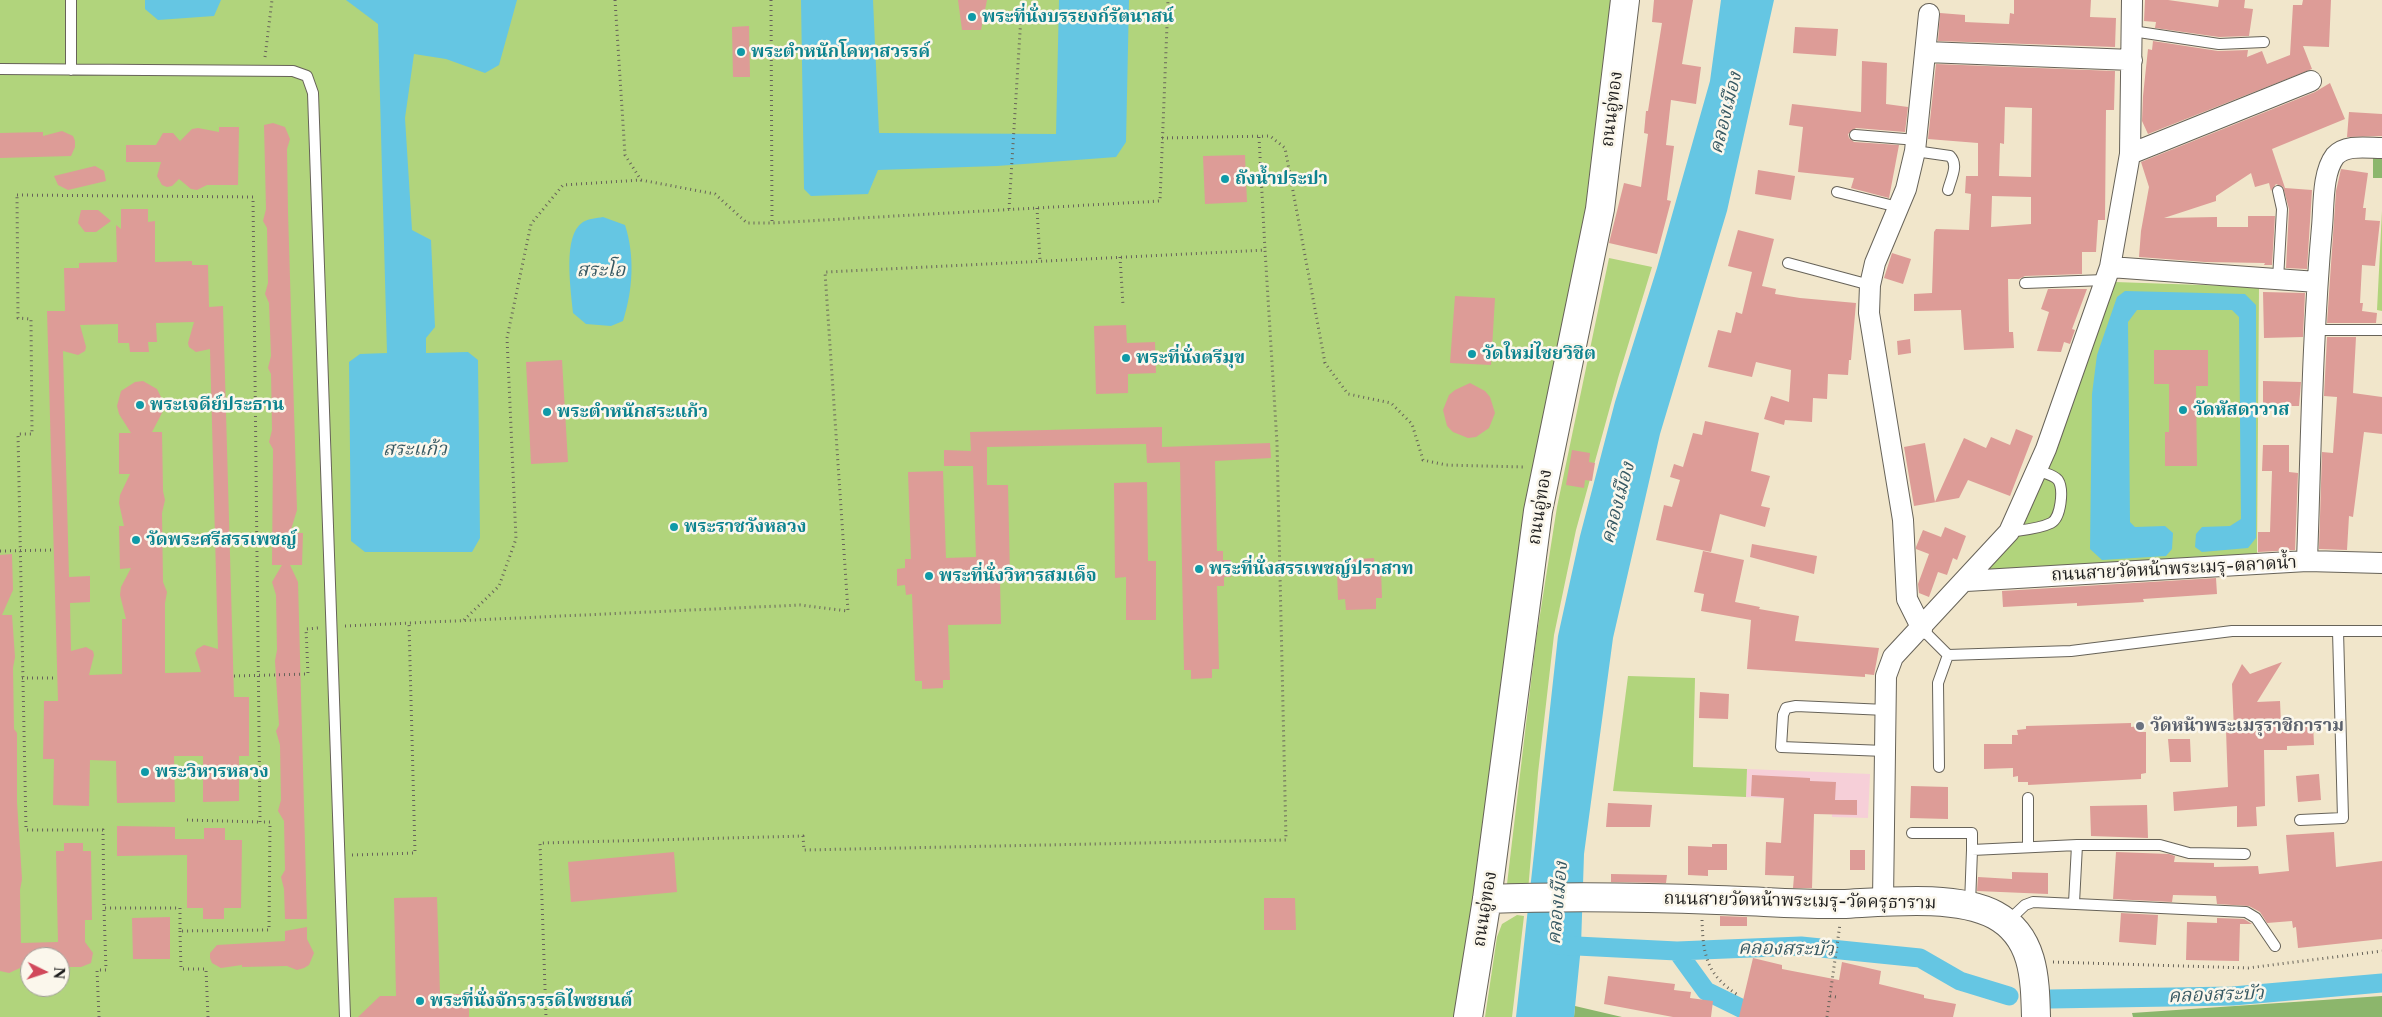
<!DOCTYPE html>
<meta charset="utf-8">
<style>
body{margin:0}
#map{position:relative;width:2382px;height:1017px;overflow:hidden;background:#f1e6cb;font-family:"Libre Caslon Text",serif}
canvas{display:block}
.north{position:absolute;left:20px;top:947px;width:50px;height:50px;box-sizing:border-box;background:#fbf7ec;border:1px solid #a29f99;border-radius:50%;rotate:94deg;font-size:14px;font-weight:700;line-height:20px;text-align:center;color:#1c1c1c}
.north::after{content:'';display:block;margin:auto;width:18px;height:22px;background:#d1495b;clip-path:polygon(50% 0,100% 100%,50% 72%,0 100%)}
</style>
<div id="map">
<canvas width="2382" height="1017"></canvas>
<div class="north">N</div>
</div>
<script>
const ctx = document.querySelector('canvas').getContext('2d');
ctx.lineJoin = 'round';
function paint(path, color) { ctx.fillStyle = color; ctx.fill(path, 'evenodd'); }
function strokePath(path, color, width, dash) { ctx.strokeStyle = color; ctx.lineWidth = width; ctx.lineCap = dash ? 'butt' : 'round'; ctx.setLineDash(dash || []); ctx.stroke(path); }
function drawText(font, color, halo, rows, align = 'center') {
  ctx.font = font + ' "Libre Caslon Text","Noto Serif Thai",serif'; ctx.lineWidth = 5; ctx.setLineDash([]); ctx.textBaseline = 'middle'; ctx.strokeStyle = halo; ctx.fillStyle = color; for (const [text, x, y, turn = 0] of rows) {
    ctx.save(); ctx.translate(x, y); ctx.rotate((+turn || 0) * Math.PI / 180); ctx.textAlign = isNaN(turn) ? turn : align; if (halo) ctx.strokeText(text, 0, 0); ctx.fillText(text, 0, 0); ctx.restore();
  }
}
const built = new Path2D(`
 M1747 769 1870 774 1868 818 1832 817V801L1746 797Z`);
const green = new Path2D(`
 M0 0H1616L1592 208 1460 1017H0ZM30 957H60V987H30Z
 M2382 211V311L2377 310Z
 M1609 258 1652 267 1618 378 1576 530 1554 635 1538 773 1528 891 1511 890 1507 884 1536 640 1557 507Z
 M2115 282 2259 287 2257 556 1984 575 2012 541 2026 519 2065 423Z
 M1628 676 1695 678 1693 767 1747 769 1746 797 1613 791Z
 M1517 915 1524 916 1512 1017H1485L1497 937 1502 924Z`);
const forest = new Path2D(`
 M2373 156H2382V178H2373Z
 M2382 996V1017H2133L2132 1013Z
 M1575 1006 1622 1017H1574Z`);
const water = new Path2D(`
 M145 0H221L214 16 158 20 145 9Z
 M346 0H517L499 65 485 73 446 59 414 54 405 118 412 230 431 240 435 327 426 338V353L468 352 478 360 480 538 472 552H365L351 541 349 362 360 354 387 353 378 24Z
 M801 0H873L879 133 1056 134 1059 0H1129L1126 142 1116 157 997 166 878 170 868 194 811 196 804 189Z
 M1721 0H1774L1727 211 1660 434 1613 638 1584 854 1581 946 1574 1017H1516L1558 636 1580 536 1615 402 1657 268 1710 81Z
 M603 217 625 225C635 256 633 290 623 321L611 326 586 324 573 313C571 290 562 235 583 222 588 219 597 218 603 217Z
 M2125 291 2245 294 2256 305V538L2248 548 2202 552 2195 547 2196 534 2202 527 2230 526 2241 519 2239 317 2232 310H2137L2128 322 2130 522 2135 527 2165 526 2173 533 2172 549 2166 556 2102 560 2090 549 2092 394 2097 355 2117 297Z`);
const canal = new Path2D(`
 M1557 945 1677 951 1801 946 1920 958 1960 981 2009 996
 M1677 951 1706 991 1759 1017
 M2050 999 2233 996 2382 983`);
const building = new Path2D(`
 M958 0H987L981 30H962Z
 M1654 0H1693L1682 64 1701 67 1696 104 1671 100 1666 145 1674 146 1667 200 1671 201 1657 254 1609 243 1624 183 1641 187 1648 134 1644 133 1646 111H1648L1662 23 1652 22Z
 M2014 0H2091L2090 17 2116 18 2115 47 1938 41 1940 13 1965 15V22L2009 24 2010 13 2014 14Z
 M2145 0H2168L2218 7 2219 0H2245L2244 8 2253 9 2249 36 2219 37 2155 28 2156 22 2144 21Z
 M2303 0H2331L2329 47 2303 46 2312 69 2148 134 2142 121 2143 96 2148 49 2152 50 2153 41 2218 51 2248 50 2247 57 2262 51 2267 64 2290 55 2293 5H2302Z
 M749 26 750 77H733L732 27Z
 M1795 27 1838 29 1836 56 1793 53Z
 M1862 61 1887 63 1886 104 1908 107 1905 132 1856 128 1848 134 1849 138 1854 142 1899 145 1889 198 1851 188 1854 178 1798 172 1803 127 1789 125 1792 104 1861 112Z
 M1936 64 2115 71 2114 110H2106L2105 220H2098L2096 252H2082V274L2025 276 2019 279H2008L2009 332H2013L2014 348 1964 350 1961 310 1914 311V294L1932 293 1934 232 1936 229 1969 230 1971 194 1965 193 1966 176H1978V143L1928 139ZM2005 107 2032 108 2031 177 1999 176 2000 143 2004 144ZM1992 196 2031 197V224L1991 227Z
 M2330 83 2345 119 2272 149 2285 188 2312 190 2307 269 2286 268 2289 209 2283 187 2276 184 2271 191 2269 183 2255 187 2251 173 2216 196V201L2164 218 2217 217V227H2248V216H2275L2272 265H2264L2265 263 2205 262 2139 257 2141 231 2149 187 2141 162 2315 92Z
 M2349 112 2382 114V136L2347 137Z
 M273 123 285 127 290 139 287 149 288 212 297 510 290 533H303L302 565H290L298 582 307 919H285L284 889 281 877 285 870 284 821 278 811 281 800 280 745 276 731 279 725 275 661 277 650 276 595 272 582 282 565H272L273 449 269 442 272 430 271 374 268 368 271 356 269 303 265 294 268 283 267 228 263 221 266 209 264 125Z
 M219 127H239L238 185H207L197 190 191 189 179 179 172 186 167 187 162 185 157 176 161 162H126V145H156L163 133H173L180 141 192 129 198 128 219 132Z
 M62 131 73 136 75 141V147L71 156 0 158V133L43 132V136Z
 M1245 155 1247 202 1205 204 1203 156Z
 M95 166 104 171 106 181 68 190 58 185 54 176Z
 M2341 169 2368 173 2363 208H2366L2365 220 2380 221 2375 266 2362 265 2360 303H2363L2362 311 2377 313 2376 323H2327L2336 191Z
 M1758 170 1795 176 1791 200 1755 194Z
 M121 209H148V222L155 221V262L192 261V265H208L209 307 223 306 234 697H249V756H239V801L203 802V756H174L175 802 117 803 116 761 90 760 89 806 53 805 54 759H43L44 701H58L47 311H65L64 268H79V263L117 262 116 225 121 229ZM194 322 188 343 189 347 196 352 210 349 218 649 204 645 197 649 195 653 201 672 165 673V603L167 592 163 582 162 513 165 500 163 491 162 432H152L163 411 164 403 157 389 143 381 135 382 121 391 117 406 119 414 131 433H119V474H130L120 495 119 503 124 526H119L120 569 131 568 121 587 120 595 126 619H122V674L89 675 94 655 93 651 86 647 71 651 70 603 90 602V576L69 577 63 351 78 355 85 351 86 347 80 325 118 324V343H129L130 352H149L148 342H157L156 323Z
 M81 210H98L111 221 96 232H85L78 223Z
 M1738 230 1774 239 1762 286 1776 289 1775 294 1800 298 1856 303 1851 360H1849L1848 375 1828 374 1827 399 1813 398 1812 422 1785 420 1784 425 1764 419 1771 396 1789 402 1791 370 1756 362 1752 377 1708 367 1718 330 1731 333 1736 312 1742 314 1752 272 1728 266Z
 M1892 253 1911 259 1903 284 1884 278Z
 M2048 289H2087L2072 329 2075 330 2070 344 2064 342 2061 352 2037 351 2049 312 2041 309Z
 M2263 292 2305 293 2303 337 2264 338Z
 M1455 296 1495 298 1491 365 1450 363Z
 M1126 325 1127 343 1155 342 1156 373 1128 374V393L1096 394 1094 326Z
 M2327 337H2356L2353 393 2382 397V434L2364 432 2353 517 2349 516 2347 550 2319 549 2322 452 2333 453 2337 397 2324 396Z
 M1910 339 1911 353 1898 355 1897 341Z
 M2154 350H2208V386H2196L2197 466H2165V432H2169V384H2154Z
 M562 360 568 462 531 464 526 362Z
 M2263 381 2301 382 2299 406H2263Z
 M1470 383 1485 391 1490 397 1495 413 1489 428 1476 437 1468 438 1453 432 1447 426 1443 410 1449 395 1455 390Z
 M1705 421 1759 433 1751 471 1770 476 1761 506 1770 508 1765 527 1720 514 1711 552 1656 540 1664 505 1672 507 1680 480 1670 477 1674 464 1683 467 1693 433 1702 435Z
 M1162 427V447L1270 443 1271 458 1215 461 1217 551H1223V560H1231V577H1224V586H1217L1219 669H1212V678L1191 679V670H1184L1180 462 1147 463 1146 444 987 447V485H1008L1010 579 1000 580 1001 624 948 625 950 680H943V688L922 689V681H915L912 594 906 595 905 585 897 586V569L905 568V559H911L908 472 943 471 946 558 976 557 973 466H944V450L971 451 970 432Z
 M2016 429 2033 436 2010 496 1968 480 1959 498 1914 506 1904 447 1925 443 1935 502 1964 438 1986 448 1991 437 2010 445Z
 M2263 445H2289V472L2298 473 2295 550 2258 552V532H2270L2272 471H2262Z
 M1572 450 1590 453 1589 462 1595 463 1592 481 1585 480 1584 488 1566 485Z
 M1147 482 1148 561H1156V620H1126V577L1115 578 1114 483Z
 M1945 527 1966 536 1957 560 1953 558 1947 575 1938 572 1929 597 1919 593 1918 584 1929 554 1916 549V547L1923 530 1941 537Z
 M1752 544 1817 556 1814 574 1750 557Z
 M1703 551 1744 560 1735 602 1760 607 1759 609 1799 616 1795 641 1879 648 1874 675 1865 674V677L1747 669 1751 620 1701 611 1704 594 1694 592Z
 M12 554 13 590 2 615H12L15 657 13 668 14 729 17 733V802L22 879 20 890 21 943 58 942 56 851H64V843H83V851H91L92 920H85V942L93 953 91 963 81 967H60V957H28L20 968 9 973 0 971V555Z
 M1374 558 1375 570 1381 569 1382 598H1376V609L1346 610 1345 599 1338 600 1337 571H1344V560Z
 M2216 578 2217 594 2143 599 2144 602 2077 606V603L2003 607 2002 591Z
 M2282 662 2257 702 2280 701 2281 724 2313 723 2314 745 2287 746V750H2264L2265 806 2256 807 2257 826 2237 827V806L2174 811 2173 792 2228 787 2226 730H2234L2232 684 2242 664 2250 674Z
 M1700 692 1729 694 1728 719 1699 718Z
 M2131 723V727L2140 726V732H2146V773L2141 774V779L2028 785V782H2018V776L2013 777V768L1984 769V744H2012V735H2018L2017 730 2026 729V726Z
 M2168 739H2190L2191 762H2170Z
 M2319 774 2321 800 2298 802 2296 776Z
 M1752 775 1810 778V781L1836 782 1835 800H1857V815L1814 814 1812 888H1793L1794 876 1765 875 1766 842 1781 843 1784 798 1751 796Z
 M1911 786 1948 787V819L1910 818Z
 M1608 803 1652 805 1650 827H1606Z
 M2147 805 2148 838 2091 836 2090 806Z
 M117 826 175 827V839H204V828H225V840H242L241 908H224V919H203V908H187V855L117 856Z
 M2334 832 2336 867 2382 861V939L2298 948 2296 927 2293 928 2292 921 2267 923 2260 912 2249 906 2217 904 2216 896 2173 895 2172 902 2113 899 2116 852 2169 854 2175 856 2174 862 2214 863V867L2258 866 2259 874 2289 871 2286 835Z
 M1712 844H1727V870H1708V876L1688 875V846L1712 847Z
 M1850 850H1865V870H1850Z
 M674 852 677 892 571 902 568 862Z
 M2012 872 2048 873V894L1977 891 1978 877 2012 879Z
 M1611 874 1667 875 1666 883 1611 882Z
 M437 897 440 995 459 994 469 1006V1017H358L380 996H396L394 898Z
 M1264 898H1295L1296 930H1264Z
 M2121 913 2158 915 2156 945 2119 942Z
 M1720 916 1747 917V926H1720Z
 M170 917V959H133L132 918Z
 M2217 918 2244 919 2252 924H2240L2239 961 2186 960 2187 922 2217 923Z
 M307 927V939L314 953 309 965 304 968 297 970 287 966 242 967V965L221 968 212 963 210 958V953L217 945 285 941V931Z
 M1753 958 1782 965V969L1839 980 1842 962 1881 971 1879 984 1924 995V998L1956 1004 1953 1017H1739Z
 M1608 976 1675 984 1674 990 1691 992 1690 998 1713 1001 1711 1017H1673L1604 1004Z`);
const path = new Path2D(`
 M615 0 625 155 641 180 715 194 747 223H772L1160 201 1168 0
 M771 0 772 223
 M265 57 272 0
 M1259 137 1265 250
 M1162 138 1270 136 1285 148 1325 363 1348 394 1391 403 1412 424 1423 460 1446 465 1526 467
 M17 195 253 197 260 822H270L269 930 180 931V908H104L103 830H26L18 434H32L31 319 18 318Z
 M1037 208 1040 261
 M1009 209 1022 0
 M1120 257 1123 305
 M0 551 54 550
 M464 620 499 586 516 539 507 338 531 224 563 185 641 180
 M345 626 800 605 848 611 825 272 1265 250 1277 443 1286 840 804 850 803 836 540 843 546 1017
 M234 676 308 674 306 629 318 628
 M22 678H57
 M187 820 260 822
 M352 855 415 853 409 623
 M1702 920C1703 956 1707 975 1738 995
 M180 931 181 969H206L208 1017
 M2053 962 2248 968 2382 951
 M1830 996 1836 997
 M99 1017 97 970H106L104 909
 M1827 1017 1840 924`);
const lane = new Path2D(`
 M2132 31 2219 44 2264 42
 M0 69 293 71 307 76 313 93 345 1017
 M71 70V0
 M1855 135 1917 140
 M1915 151 1950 156C1959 165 1951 178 1948 190
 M1837 192 1898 207
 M1788 263 1870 285
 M2278 279 2282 209 2278 191
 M2025 283 2105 280
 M2315 330H2382
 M2009 532C2022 530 2039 529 2051 523 2061 518 2064 489 2058 480 2053 474 2043 473 2036 470
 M1922 629 1948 655 2071 651 2232 631H2382
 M1885 751 1781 747 1783 715 1786 708 1796 706 1886 710
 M1939 767 1938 683 1948 655
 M2028 798V847
 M2300 820 2343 818 2338 631
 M1912 833H1972V850
 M2074 903 2077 845
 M1970 904 1972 850 2077 845H2160L2189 853 2245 854
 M2008 921 2025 905 2033 902 2246 912 2256 918 2275 946`);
const street = new Path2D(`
 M1926 52 2132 60
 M2130 154 2311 81
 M2110 267 2317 282
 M2307 561C2311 449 2312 338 2322 227 2324 206 2322 173 2335 156 2346 144 2367 148 2382 148
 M1966 581 2307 561 2382 563
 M1922 629 1907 599 1903 520 1869 313 1870 285 1875 263 1906 189 1915 151 1929 14
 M1883 900 1886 676 1893 657 2009 532 2046 449 2110 267 2130 154 2132 0`);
const secondary = new Path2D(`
 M1487 899C1564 896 1641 897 1717 900 1759 901 1801 905 1842 904 1885 902 1956 894 1995 915 2034 936 2035 977 2036 1017
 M1468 1017 1487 899 1538 511 1600 209 1625 0`);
const markers = [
 [972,17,5,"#0f9aa8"],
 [741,52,5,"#0f9aa8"],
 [1225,179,5,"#0f9aa8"],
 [1472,354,5,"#0f9aa8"],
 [1126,358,5,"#0f9aa8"],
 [140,405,5,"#0f9aa8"],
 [2183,410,5,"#0f9aa8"],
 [547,412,5,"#0f9aa8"],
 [674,527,5,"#0f9aa8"],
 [136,540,5,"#0f9aa8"],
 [1199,569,5,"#0f9aa8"],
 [929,576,5,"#0f9aa8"],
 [2140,726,5,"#6b7280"],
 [145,772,5,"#0f9aa8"],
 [420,1001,5,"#0f9aa8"]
];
const cultureNames = [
 ["พระที่นั่งบรรยงก์รัตนาสน์",982,17],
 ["พระตำหนักโคหาสวรรค์",751,52],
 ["ถังน้ำประปา",1235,179],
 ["วัดใหม่ไชยวิชิต",1482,354],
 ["พระที่นั่งตรีมุข",1136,358],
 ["พระเจดีย์ประธาน",150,405],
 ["วัดหัสดาวาส",2193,410],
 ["พระตำหนักสระแก้ว",557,412],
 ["พระราชวังหลวง",684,527],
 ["วัดพระศรีสรรเพชญ์",146,540],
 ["พระที่นั่งสรรเพชญ์ปราสาท",1209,569],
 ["พระที่นั่งวิหารสมเด็จ",939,576],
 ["พระวิหารหลวง",155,772],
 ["พระที่นั่งจักรวรรดิไพชยนต์",430,1001]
];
const streetNames = [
 ["ถนนอู่ทอง",1612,109,-83],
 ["ถนนอู่ทอง",1540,507,-81],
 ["ถนนสายวัดหน้าพระเมรุ-ตลาดน้ำ",2174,569,-3],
 ["ถนนสายวัดหน้าพระเมรุ-วัดครุธาราม",1800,901,1],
 ["ถนนอู่ทอง",1485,909,-81]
];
const worshipNames = [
 ["วัดหน้าพระเมรุราชิการาม",2150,726]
];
const waterNames = [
 ["คลองเมือง",1726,113,-76],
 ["สระโอ",601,271],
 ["สระแก้ว",415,450],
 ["คลองเมือง",1618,503,-75],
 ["คลองเมือง",1558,903,-85],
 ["คลองสระบัว",1786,949,1],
 ["คลองสระบัว",2216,995,-2]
];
paint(built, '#f6cfd8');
paint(green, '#b1d47c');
paint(forest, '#8cb66c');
paint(water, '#65c6e3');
strokePath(canal, '#65c6e3', 19);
paint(building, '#dd9c97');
strokePath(lane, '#676359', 12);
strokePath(street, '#676359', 22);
strokePath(secondary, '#676359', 30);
strokePath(path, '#676359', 3, [1, 4]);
strokePath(lane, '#fff', 10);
strokePath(street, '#fff', 20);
strokePath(secondary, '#fff', 28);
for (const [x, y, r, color] of markers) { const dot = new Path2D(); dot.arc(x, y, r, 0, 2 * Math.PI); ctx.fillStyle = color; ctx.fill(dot); strokePath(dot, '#fbf7ec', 2); }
drawText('bold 18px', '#0d838f', '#fbf7ec', cultureNames, 'left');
drawText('18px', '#1c1c1c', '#fbf7ec', streetNames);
drawText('bold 18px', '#5b616d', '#fbf7ec', worshipNames, 'left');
drawText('italic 19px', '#365862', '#fbf7ec', waterNames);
</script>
